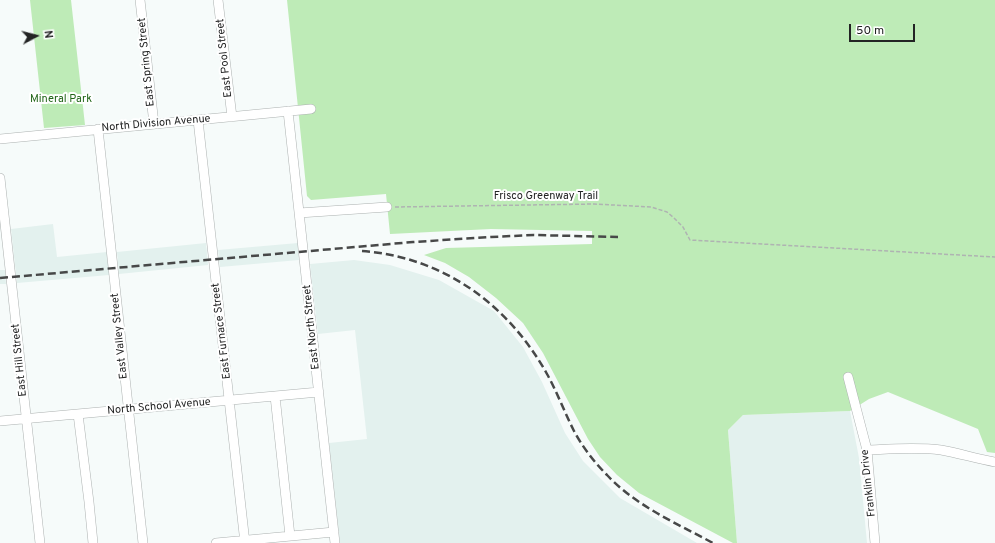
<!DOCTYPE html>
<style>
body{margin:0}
#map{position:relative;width:995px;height:543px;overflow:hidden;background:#f6fbfa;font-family:Overpass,sans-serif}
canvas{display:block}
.north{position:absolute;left:16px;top:16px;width:40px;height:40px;-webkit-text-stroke:3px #fff;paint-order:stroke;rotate:83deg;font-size:11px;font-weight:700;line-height:16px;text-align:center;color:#232424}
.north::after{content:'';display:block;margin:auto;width:14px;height:18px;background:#232424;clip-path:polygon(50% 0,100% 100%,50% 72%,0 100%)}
.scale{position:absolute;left:849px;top:24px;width:66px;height:18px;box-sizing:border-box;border:2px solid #232424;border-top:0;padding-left:5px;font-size:12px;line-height:14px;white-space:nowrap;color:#232424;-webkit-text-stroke:3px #fff;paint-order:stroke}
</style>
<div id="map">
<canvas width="995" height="543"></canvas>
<div class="north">N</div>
<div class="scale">50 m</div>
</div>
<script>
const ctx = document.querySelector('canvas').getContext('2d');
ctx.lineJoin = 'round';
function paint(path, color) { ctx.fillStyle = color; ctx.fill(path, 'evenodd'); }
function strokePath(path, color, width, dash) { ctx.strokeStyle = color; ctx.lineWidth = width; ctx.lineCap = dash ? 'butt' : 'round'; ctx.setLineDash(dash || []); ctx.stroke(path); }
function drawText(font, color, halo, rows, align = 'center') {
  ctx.font = font + ' Overpass,sans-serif'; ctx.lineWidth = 4; ctx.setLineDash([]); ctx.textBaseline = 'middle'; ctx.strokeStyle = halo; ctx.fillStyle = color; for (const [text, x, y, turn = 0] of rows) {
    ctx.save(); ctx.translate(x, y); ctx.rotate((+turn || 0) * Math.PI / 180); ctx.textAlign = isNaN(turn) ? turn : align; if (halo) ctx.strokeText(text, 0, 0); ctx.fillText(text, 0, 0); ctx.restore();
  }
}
const built = new Path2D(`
 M53 224 57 257 107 252 109 275 17 283 11 229Z
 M206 243 208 265 119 274 117 252Z
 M298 243 299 260 220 267 218 250Z
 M354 260 390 265 439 280 494 311 523 347 542 382 565 433 583 461 620 498 697 543H340L329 443 367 439 355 330 318 334 310 264Z
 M0 270H5L6 284H0Z
 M850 411 859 458 867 543H737L728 430 743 415Z`);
const green = new Path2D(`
 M30 0H71L85 125 44 128Z
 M287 0H995V453L987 452 978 429 888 392 869 399 850 411 743 415 728 430 737 543H733L639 493 617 475 600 457 588 439 543 353 523 323 496 298 469 277 445 263 424 255 446 248 592 244V231L491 229 390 234 386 194 311 200 307 196Z`);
const path = new Path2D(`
 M395 207 594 204 651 207 667 212 674 218 683 227 690 240 995 257`);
const minor = new Path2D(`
 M140 0 154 124
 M218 0 232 117
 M288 111 335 543
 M198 120 245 543
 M98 129 143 543
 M0 139 311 109
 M0 178 40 543
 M299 213 387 207
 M848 377 867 450 875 543
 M275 396 290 536
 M78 414 89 502 93 543
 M0 421 319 392
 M867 450C892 449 916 447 941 450 959 453 977 459 995 462
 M216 543 334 532`);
const rail = new Path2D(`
 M362 251C443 257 508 304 547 374 557 392 564 411 573 429 581 445 594 462 607 475 636 506 676 523 713 543
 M0 278 413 242 491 237 534 235 618 237`);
const streetNames = [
 ["East Pool Street",225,58,-96],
 ["East Spring Street",147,62,-96],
 ["North Division Avenue",156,124,-5],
 ["Frisco Greenway Trail",546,197],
 ["East North Street",312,327,-96],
 ["East Furnace Street",222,331,-97],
 ["East Valley Street",120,336,-96],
 ["East Hill Street",20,360,-96],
 ["North School Avenue",159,407,-5],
 ["Franklin Drive",869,483,-96]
];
const parkNames = [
 ["Mineral Park",61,100]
];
paint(built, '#e3f1ee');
paint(green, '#beebb7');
strokePath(minor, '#acb1b0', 10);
strokePath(path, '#afb3b2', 1.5, [4, 2]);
strokePath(minor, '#fff', 9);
strokePath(rail, '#474848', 2.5, [8, 4]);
drawText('11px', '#232424', '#fff', streetNames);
drawText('11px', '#206417', '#fff', parkNames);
</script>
